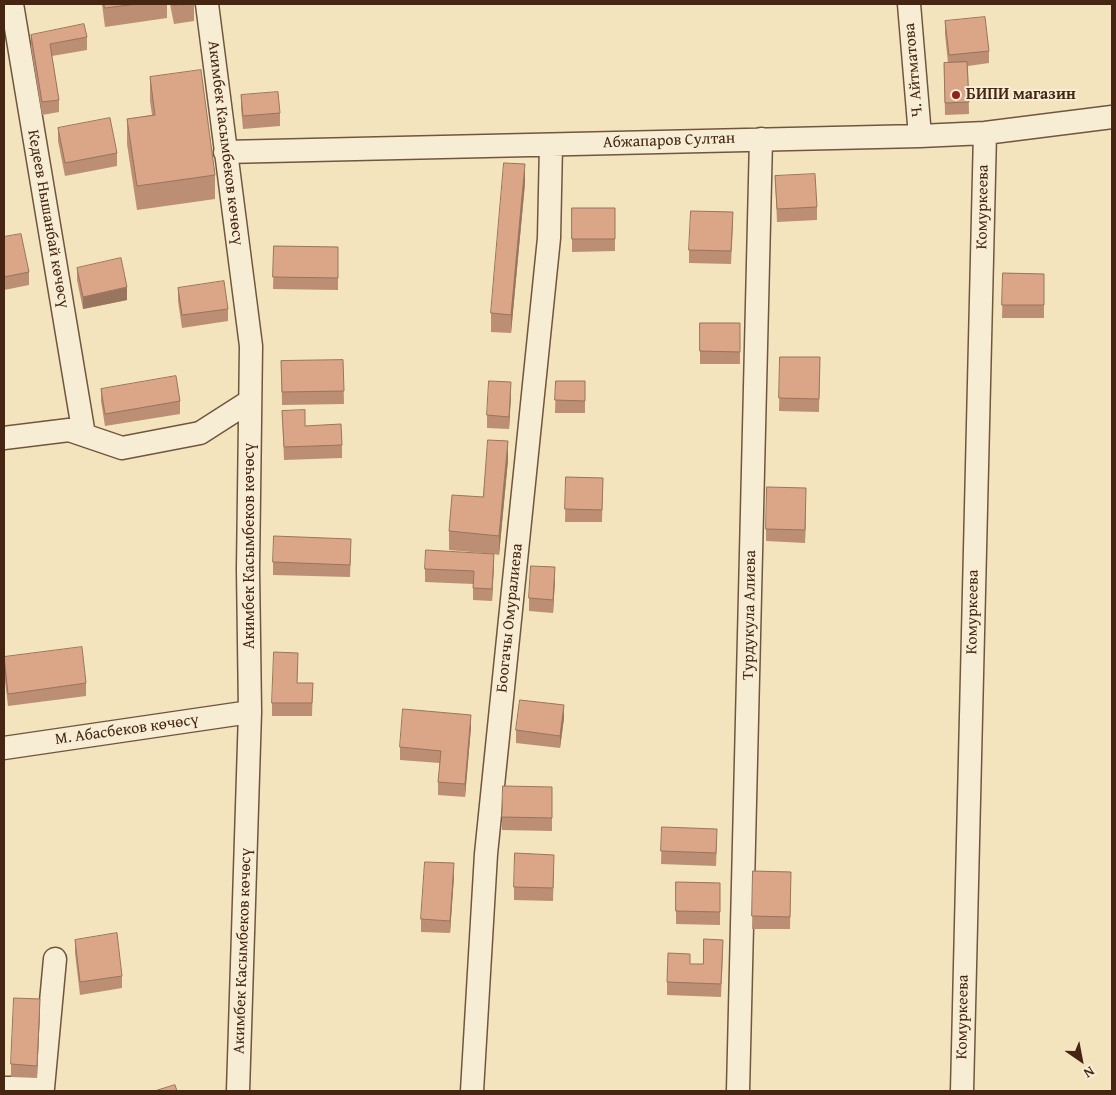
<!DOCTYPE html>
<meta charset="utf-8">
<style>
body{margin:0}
#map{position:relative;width:1116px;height:1095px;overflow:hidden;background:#f3e4bd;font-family:"Gentium Book Plus",serif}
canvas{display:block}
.frame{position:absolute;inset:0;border:5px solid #462613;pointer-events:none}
.north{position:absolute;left:1056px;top:1035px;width:50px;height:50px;-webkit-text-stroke:4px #f7edd4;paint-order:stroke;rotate:147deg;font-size:14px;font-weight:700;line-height:20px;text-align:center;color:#462613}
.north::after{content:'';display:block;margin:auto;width:18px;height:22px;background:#462613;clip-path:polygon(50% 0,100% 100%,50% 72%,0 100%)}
</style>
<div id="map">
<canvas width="1116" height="1095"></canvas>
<div class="frame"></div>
<div class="north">N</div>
</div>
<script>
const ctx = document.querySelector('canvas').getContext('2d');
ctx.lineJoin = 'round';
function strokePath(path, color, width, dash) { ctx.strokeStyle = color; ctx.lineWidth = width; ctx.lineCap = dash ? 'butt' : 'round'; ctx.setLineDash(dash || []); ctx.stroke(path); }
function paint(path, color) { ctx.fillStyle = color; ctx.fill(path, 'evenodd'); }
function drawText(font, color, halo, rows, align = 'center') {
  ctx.font = font + ' "Gentium Book Plus",serif'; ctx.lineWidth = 4; ctx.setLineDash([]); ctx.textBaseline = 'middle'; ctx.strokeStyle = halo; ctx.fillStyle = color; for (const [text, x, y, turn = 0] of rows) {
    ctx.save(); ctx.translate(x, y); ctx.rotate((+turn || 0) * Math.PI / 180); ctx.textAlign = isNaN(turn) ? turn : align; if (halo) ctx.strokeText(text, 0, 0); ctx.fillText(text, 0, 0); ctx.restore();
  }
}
const minor = new Path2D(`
 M12 4 84 435
 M207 4 251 346 248 569 250 712 238 1091
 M909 4 920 136
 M225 152 920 136 985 133 1112 117
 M4 438 69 430 122 448 200 433 250 401
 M4 748 250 712
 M4 1088H43L55 959
 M472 1091 486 854 549 238 551 145
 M738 1091 761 139
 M962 1091 985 133`);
const wall = new Path2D(`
 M102 4H167V18L105 27Z
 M170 4H194V21L174 24Z
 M945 21 989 51V63L968 66 969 114 945 115 944 63H948L945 34Z
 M31 35 87 37V50L52 56 59 100V112L42 115 31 48Z
 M150 77 215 175V199L137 210 127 144V119L152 115 150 101Z
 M241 95 280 113V126L243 129 241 108Z
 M58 128 117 153V166L65 176 58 141Z
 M775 176 817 207V220L777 222Z
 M525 183 511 333 491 332V313Z
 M572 208H615V251L572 252Z
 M733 224 731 264 689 263V250Z
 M4 237 29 272V285L4 290Z
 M274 246 338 247V290L273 289Z
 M77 268 127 300 83 309 77 280Z
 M1003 273 1044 274V318H1002Z
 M178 288 228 309V321L182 328 178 301Z
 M700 323H740V364H700Z
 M780 357H820L819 412 779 411Z
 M343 360 344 404 282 405 281 361Z
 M556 381H585V413H555Z
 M101 389 180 401V414L105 426 101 401Z
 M511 395 509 429 487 428V415Z
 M282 411 305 426 342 445V458L284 460Z
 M508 460 499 555 494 554 492 601 473 600V584L425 582V569L494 554 449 550V531L483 497Z
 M566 477 603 478 602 522H565Z
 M806 501 805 543 766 541V529Z
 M351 552 350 577 273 575V562Z
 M555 580 553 613 529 611V598Z
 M4 657 86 683V696L8 706 4 672Z
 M298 666 297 683H313L312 716H272V703Z
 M564 718 560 748 516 743V730Z
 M471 727 465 797 438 795V782L440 763 400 760V747Z
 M552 787V831L502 830V817Z
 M662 827 717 841 716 866 661 864Z
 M554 867 553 901 514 900V887Z
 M753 871 791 872 790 929H752Z
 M454 876 450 933 421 932V919Z
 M676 882 720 883V925L676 924Z
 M75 940 122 976V988L80 995 75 953Z
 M723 953 721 997 667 995V982L690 964H703Z
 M40 1012 37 1078 11 1077V1064Z`);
const shadedWall = new Path2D(`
 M525 164V183L511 333V315Z
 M127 287V300L83 309V297Z
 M511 382V395L509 429V417Z
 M508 441V460L499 555V536Z
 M806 488V501L805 543V530Z
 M494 554V567L492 601V589Z
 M555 567V580L553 613V600Z
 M564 705V718L560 748V736Z
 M471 715V727L465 797V784Z
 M454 863V876L450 933V921Z
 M40 999V1012L37 1078V1066Z`);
const building = new Path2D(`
 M104 4H137L105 8Z
 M173 4H184L174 5Z
 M985 17 989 51 949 55 945 21Z
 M84 24 87 37 50 44 59 100 42 102 31 35Z
 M967 62 969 102 945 103 944 63Z
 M201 70 215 175 137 186 127 119 155 115 150 77Z
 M278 92 280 113 243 116 241 95Z
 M110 118 117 153 65 163 58 128Z
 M504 163 525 164 511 315 491 313Z
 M815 174 817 207 777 209 775 176Z
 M572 208H615V239H572Z
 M691 211 733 212 731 251 689 250Z
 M21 234 29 272 4 277V237Z
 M274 246 338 247V278L273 277Z
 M121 258 127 287 83 297 77 268Z
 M1003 273 1044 274V305H1002Z
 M224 281 228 309 182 315 178 288Z
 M700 323H740V352L700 351Z
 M780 357H820L819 399 779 398Z
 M343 360 344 391 282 392 281 361Z
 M176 376 180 401 105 414 101 389Z
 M489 381 511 382 509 417 487 415Z
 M556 381H585V401L555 400Z
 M305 410V426L341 424 342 445 284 447 282 411Z
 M488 440 508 441 499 536 449 531 452 495 483 497Z
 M566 477 603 478 602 510 565 509Z
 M767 487 806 488 805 530 766 529Z
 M274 536 351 539 350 565 273 562Z
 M426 550 494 554 492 589 473 588 474 571 425 569Z
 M531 566 555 567 553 600 529 598Z
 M82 647 86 683 8 694 4 657Z
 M274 652 298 653 297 683H313L312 703H272Z
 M520 700 564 705 560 736 516 730Z
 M403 709 471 715 465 784 438 782 441 751 400 747Z
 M503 786 552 787V818L502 817Z
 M662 827 717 829 716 853 661 851Z
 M515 853 554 855 553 888 514 887Z
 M425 862 454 863 450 921 421 919Z
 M753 871 791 872 790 917 752 916Z
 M676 882 720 883V912L676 911Z
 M117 933 122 976 80 982 75 940Z
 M704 939 723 940 721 984 667 982 668 953 690 954V964H703Z
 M14 998 40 999 37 1066 11 1064Z
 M175 1085 177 1091H155Z`);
const markers = [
 [956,95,5,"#8f2418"]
];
const streetNames = [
 ["Ч. Айтматова",914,70,-95],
 ["Абжапаров Султан",669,141,-2],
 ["Акимбек Касымбеков көчөсү",225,143,83],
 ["Комуркеева",983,207,-89],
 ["Кедеев Нышанбай көчөсү",48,219,80],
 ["Акимбек Касымбеков көчөсү",250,546,-90],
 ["Комуркеева",973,612,-89],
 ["Турдукула Алиева",750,615,-89],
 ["Боогачы Омуралиева",510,618,-84],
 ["М. Абасбеков көчөсү",127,730,-8],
 ["Акимбек Касымбеков көчөсү",243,951,-88],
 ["Комуркеева",963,1017,-89]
];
const poiNames = [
 ["БИПИ магазин",966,95]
];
strokePath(minor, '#71563e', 25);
strokePath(minor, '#f7edd4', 22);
paint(wall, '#bc8e74');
paint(shadedWall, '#99745e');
paint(building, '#dba587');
strokePath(building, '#99745e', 1);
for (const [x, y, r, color] of markers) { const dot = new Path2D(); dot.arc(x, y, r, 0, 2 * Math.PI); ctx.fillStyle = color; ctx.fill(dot); strokePath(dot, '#f7edd4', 2); }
drawText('16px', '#462613', '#f7edd4', streetNames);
drawText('bold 16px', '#462613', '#f7edd4', poiNames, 'left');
</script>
